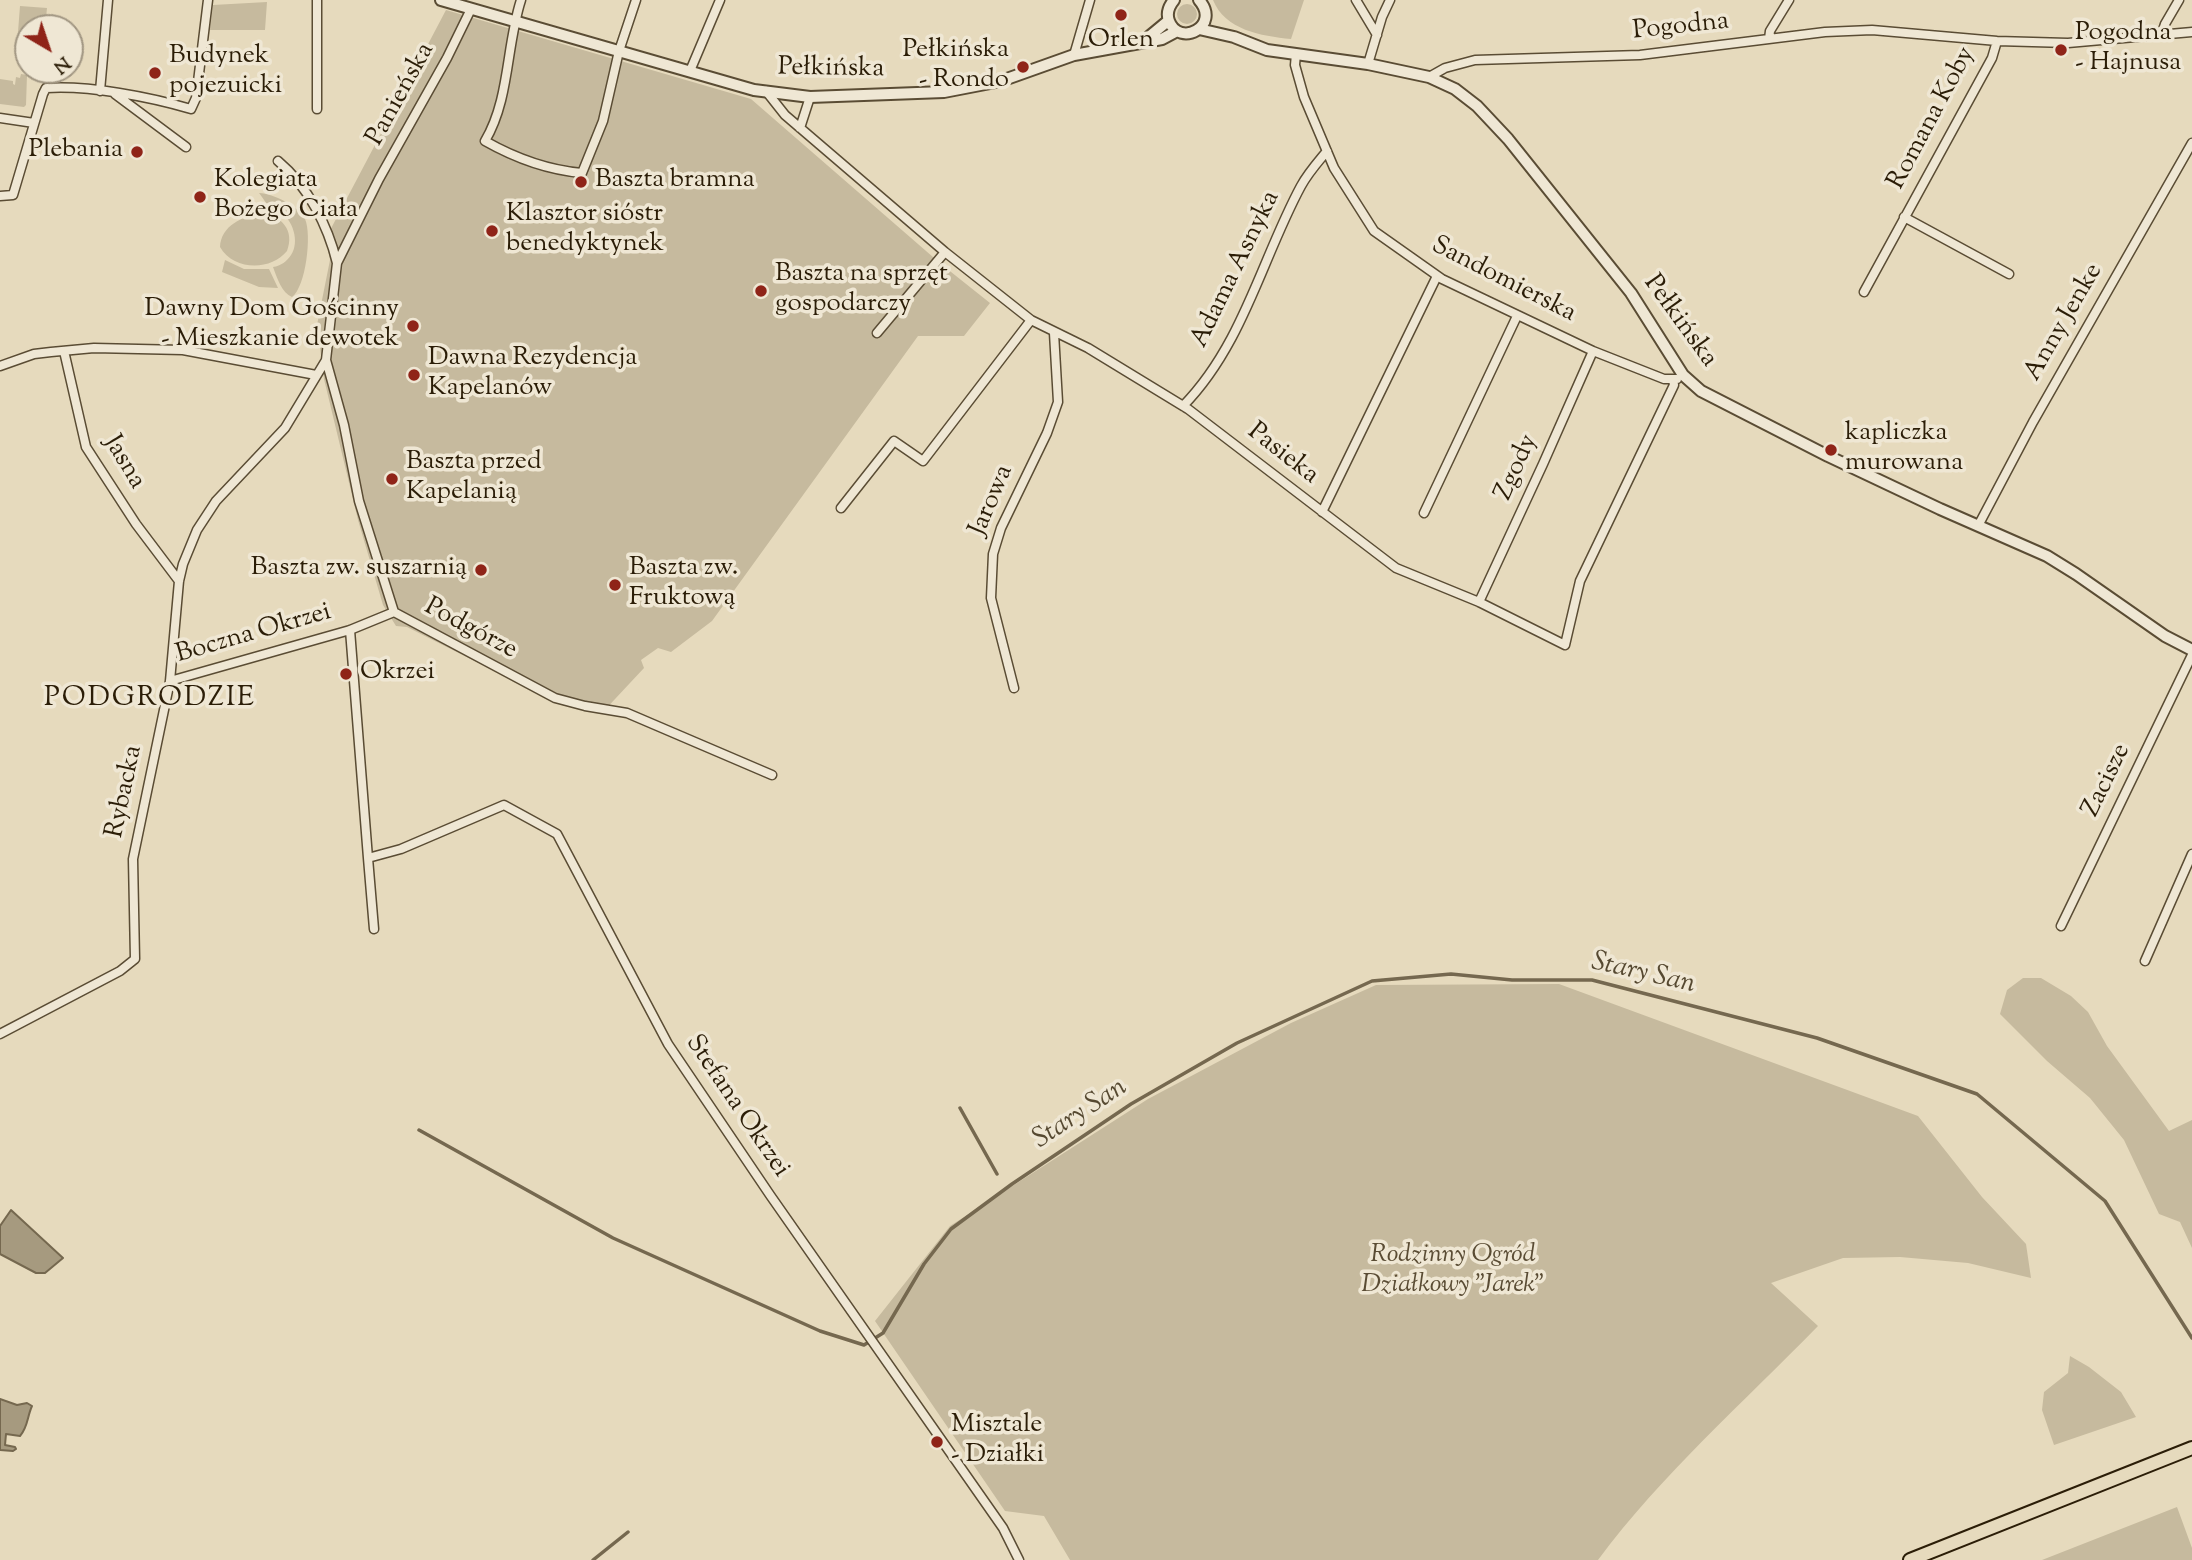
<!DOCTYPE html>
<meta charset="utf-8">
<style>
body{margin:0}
#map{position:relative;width:2192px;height:1560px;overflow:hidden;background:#e6dabd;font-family:"Sorts Mill Goudy",serif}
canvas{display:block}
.north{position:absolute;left:14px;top:14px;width:70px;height:70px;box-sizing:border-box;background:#efe7d4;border:2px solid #a19682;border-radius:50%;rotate:141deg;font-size:19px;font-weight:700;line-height:28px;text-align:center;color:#2b1d07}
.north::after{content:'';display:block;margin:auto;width:24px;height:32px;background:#8f2418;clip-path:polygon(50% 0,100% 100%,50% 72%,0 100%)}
</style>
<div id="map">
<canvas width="2192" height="1560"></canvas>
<div class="north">N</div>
</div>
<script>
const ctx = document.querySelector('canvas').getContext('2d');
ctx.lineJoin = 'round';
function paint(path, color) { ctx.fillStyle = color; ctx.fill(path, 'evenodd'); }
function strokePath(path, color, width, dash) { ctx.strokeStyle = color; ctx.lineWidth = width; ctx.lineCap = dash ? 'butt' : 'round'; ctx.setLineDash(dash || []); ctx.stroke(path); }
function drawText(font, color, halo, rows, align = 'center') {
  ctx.font = font + ' "Sorts Mill Goudy",serif'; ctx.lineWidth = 7; ctx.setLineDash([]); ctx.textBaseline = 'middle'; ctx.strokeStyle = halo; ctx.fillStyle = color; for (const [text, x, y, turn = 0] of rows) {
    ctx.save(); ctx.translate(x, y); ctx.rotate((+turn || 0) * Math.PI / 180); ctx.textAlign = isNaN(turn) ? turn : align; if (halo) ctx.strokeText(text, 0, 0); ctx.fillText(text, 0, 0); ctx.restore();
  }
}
const green = new Path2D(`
 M1213 0H1304L1291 39C1261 36 1225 30 1213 0Z
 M267 2 265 30H210L213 5Z
 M1177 14a10 10 0 1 1 20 0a10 10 0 1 1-20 0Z
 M20 6 47 8 45 28H28V59L16 58Z
 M446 10 751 99 941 264 990 303 964 336H918L712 621 671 652 658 648 641 660 644 668 601 714 562 705 407 627 396 626 383 605 358 520 324 379 317 325 330 260 326 238Z
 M21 74 27 75 26 105 24 107 0 104V79L13 81V84L15 85 16 77 20 78Z
 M259 193C274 194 297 205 305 219 312 234 306 287 292 297 282 293 277 278 273 267 281 266 287 261 291 255 300 242 293 219 279 211 277 211 275 211 273 210 268 207 263 198 259 193Z
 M261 214C282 215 295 231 287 251 271 271 234 271 220 247 221 226 242 216 261 214Z
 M225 260 244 269H269L278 288 259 287 222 272Z
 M2023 978H2041L2071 996 2088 1012 2107 1046 2169 1131 2192 1120V1248L2180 1222 2159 1214 2124 1140 2090 1098 2047 1061 2000 1014 2007 990Z
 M1559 984 1918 1116 1982 1197 2026 1244 2031 1278 1968 1263 1900 1257 1843 1258 1771 1283 1818 1326C1744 1402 1662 1474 1598 1560H1070L1044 1516 1005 1511 875 1321 950 1226 1148 1099 1291 1023 1376 985Z
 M2070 1356 2089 1367 2121 1392 2136 1417 2054 1445 2042 1410 2044 1392 2068 1373Z
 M2177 1507 2192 1548V1560H2042Z`);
const water = new Path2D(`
 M11 1210 63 1258 45 1273H36L0 1254V1226Z
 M0 1399 17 1405 27 1403 32 1406C27 1417 28 1427 20 1436L6 1434 5 1445 15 1447 16 1449 13 1451 0 1450Z`);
const stream = new Path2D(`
 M960 1108 997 1174
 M419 1130 613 1238 820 1331 864 1345 883 1333 924 1264 951 1229 1012 1184 1131 1104 1237 1043 1372 981 1451 974 1512 980H1592L1817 1038 1977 1094 2105 1201 2192 1338
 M593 1560 628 1532`);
const minor = new Path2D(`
 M317 0V109
 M521 0C506 46 510 99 485 141 515 158 548 170 582 173L603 121 619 51 636 0
 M1356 0 1377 35
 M2161 36 2165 24 2179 0
 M1769 39 1770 31 1789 0
 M1296 54 1295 65 1304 97 1334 168 1374 231 1442 279 1593 351 1664 379H1677
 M1074 55 1090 0
 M1368 64 1382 17 1390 0
 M690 71 720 0
 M1429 77 1445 68 1475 60 1640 55 1825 32 1872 30 1997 41 2068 43 2192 32
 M100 91 108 0
 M766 91 785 115 945 252 1031 320 1088 348 1188 409 1396 568 1479 602 1565 645 1580 581 1674 385 1673 379
 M115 94 186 147
 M0 118 34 123
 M800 128 810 97
 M278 161C308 186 328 226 337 263
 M0 196 13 195 43 94 46 88C89 85 150 97 191 109L196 98 208 0
 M1904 217 2009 274
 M1864 292 1992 58 1997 41
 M877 333 945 252
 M64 351 86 447 136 524 179 581
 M326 360 344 425 359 501 394 612 555 698 585 706 627 713 772 775
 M0 366 34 354 51 352 94 348 183 350 316 375
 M1183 406C1243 345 1262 258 1301 186 1308 173 1318 162 1327 151
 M841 508 894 441 923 461 1031 320
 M1322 512 1437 276
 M1424 513 1517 316
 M1978 526 2033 422 2192 143
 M1479 602 1543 464 1593 351
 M350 630 368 858 401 849 504 805 557 834 668 1044 770 1195 1003 1528 1019 1560
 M170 681 350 630 394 612
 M1014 688 991 598 993 554 1001 528 1047 433 1058 402 1054 333
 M368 858 374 929
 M2061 926 2192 655
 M2145 961 2192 854
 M0 1034 120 971 135 959 133 859 170 681 179 581 183 564 197 530 216 501 285 428 326 360 337 263 379 179 447 58 471 9`);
const tertiary = new Path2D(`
 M441 0 754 90 810 97 944 92 1001 81 1074 55 1162 39 1177 31
 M1174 0C1169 6 1166 13 1169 21 1179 48 1222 26 1199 0
 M1199 29 1234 37 1267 50 1368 64 1429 77 1455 89 1477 106 1508 139 1631 293 1683 375 1701 391 1828 456 1940 509 2047 556 2076 574 2165 636 2192 650
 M1145 40 1168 21`);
const primary = new Path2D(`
 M1910 1560 2192 1448`);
const markers = [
 [1121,15,7,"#8f2418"],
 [2061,50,7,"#8f2418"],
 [1023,67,7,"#8f2418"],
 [155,73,7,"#8f2418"],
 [137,152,7,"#8f2418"],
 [581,182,7,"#8f2418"],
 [200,197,7,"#8f2418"],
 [492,231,7,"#8f2418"],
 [761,291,7,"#8f2418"],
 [413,326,7,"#8f2418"],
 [414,375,7,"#8f2418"],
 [1831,450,7,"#8f2418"],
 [392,479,7,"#8f2418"],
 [481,570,7,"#8f2418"],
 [615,585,7,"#8f2418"],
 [346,674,7,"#8f2418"],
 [937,1442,7,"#8f2418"]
];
const streetNames = [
 ["Pogodna",1681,28,-6],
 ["Pełkińska",831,70,1],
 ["Panieńska",402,95,-61],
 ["Romana Koby",1933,119,-62],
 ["Adama Asnyka",1237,270,-64],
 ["Sandomierska",1503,281,27],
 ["Pełkińska",1679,322,54],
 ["Anny Jenke",2065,323,-60],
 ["Pasieka",1282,455,38],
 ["Jasna",123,463,59],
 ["Zgody",1518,468,-66],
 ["Jarowa",993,501,-67],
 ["Podgórze",470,630,28],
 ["Boczna Okrzei",254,635,-16],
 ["Zacisze",2108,781,-64],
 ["Rybacka",126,792,-78],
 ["Stefana Okrzei",736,1107,56]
];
const poiNames = [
 ["Pogodna",2075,35],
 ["- Hajnusa",2075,65],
 ["Orlen",1121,42,"center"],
 ["Pełkińska",1009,52,"right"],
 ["- Rondo",1009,82,"right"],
 ["Budynek",169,58],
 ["pojezuicki",169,88],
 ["Plebania",123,152,"right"],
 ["Kolegiata",214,182],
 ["Bożego Ciała",214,212],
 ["Baszta bramna",595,182],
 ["Klasztor sióstr",506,216],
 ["benedyktynek",506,246],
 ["Baszta na sprzęt",775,276],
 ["gospodarczy",775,306],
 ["Dawny Dom Gościnny",399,311,"right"],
 ["- Mieszkanie dewotek",399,341,"right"],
 ["Dawna Rezydencja",428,360],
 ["Kapelanów",428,390],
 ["kapliczka",1845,435],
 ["murowana",1845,465],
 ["Baszta przed",406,464],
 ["Kapelanią",406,494],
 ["Baszta zw. suszarnią",467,570,"right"],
 ["Baszta zw.",629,570],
 ["Fruktową",629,600],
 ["Okrzei",360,674],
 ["Misztale",951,1427],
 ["- Działki",951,1457]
];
const parkNames = [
 ["Rodzinny Ogród",1453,1257],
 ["Działkowy \"Jarek\"",1453,1287]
];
const neighbourhoodNames = [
 ["PODGRODZIE",150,700]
];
const waterNames = [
 ["Stary San",1643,975,13],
 ["Stary San",1081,1115,-33]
];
paint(green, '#c6ba9e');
paint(water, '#a69a7f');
strokePath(water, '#75684f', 2);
strokePath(stream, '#75684f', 3.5);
strokePath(minor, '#5a4c34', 11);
strokePath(tertiary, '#5a4c34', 14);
strokePath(primary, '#2b1d07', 16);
strokePath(minor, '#efe7d4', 8);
strokePath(tertiary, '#efe7d4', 10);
strokePath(primary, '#e6dabd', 12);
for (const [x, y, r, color] of markers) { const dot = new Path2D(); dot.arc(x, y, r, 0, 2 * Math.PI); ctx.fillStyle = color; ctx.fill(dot); strokePath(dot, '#efe7d4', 2.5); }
drawText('26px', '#2b1d07', '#efe7d4', streetNames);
drawText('26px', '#2b1d07', '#efe7d4', poiNames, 'left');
drawText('italic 26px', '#5a4c34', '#efe7d4', parkNames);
ctx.letterSpacing = '2px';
drawText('28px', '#2b1d07', '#efe7d4', neighbourhoodNames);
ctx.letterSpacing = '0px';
drawText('italic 28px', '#564931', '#efe7d4', waterNames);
</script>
